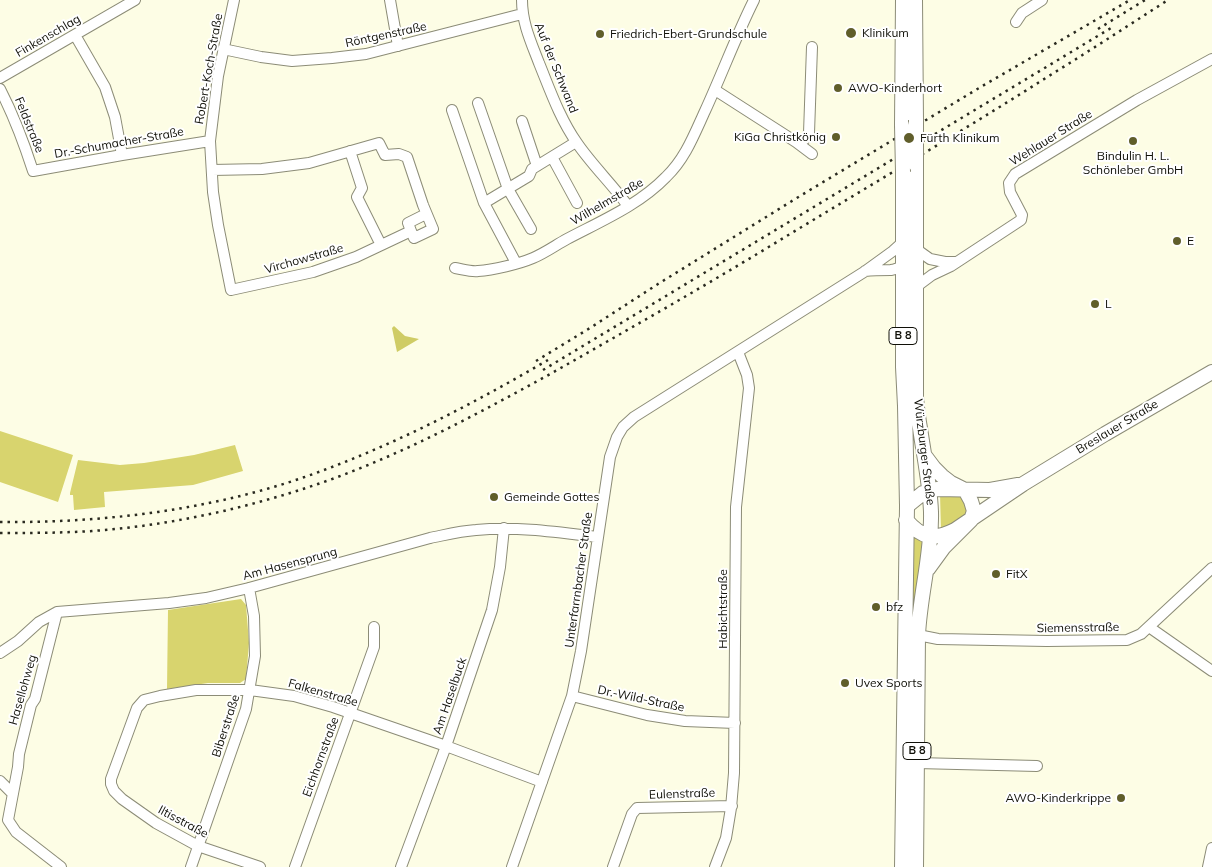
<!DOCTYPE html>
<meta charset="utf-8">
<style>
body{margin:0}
canvas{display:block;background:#fdfde5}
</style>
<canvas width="1212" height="867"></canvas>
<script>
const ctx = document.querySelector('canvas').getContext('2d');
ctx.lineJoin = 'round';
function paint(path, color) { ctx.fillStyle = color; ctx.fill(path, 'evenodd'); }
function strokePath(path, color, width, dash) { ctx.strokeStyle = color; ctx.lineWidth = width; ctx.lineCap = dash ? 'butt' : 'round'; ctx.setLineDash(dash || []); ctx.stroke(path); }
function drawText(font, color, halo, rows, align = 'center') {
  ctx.font = font + ' Mulish,sans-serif'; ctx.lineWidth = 4; ctx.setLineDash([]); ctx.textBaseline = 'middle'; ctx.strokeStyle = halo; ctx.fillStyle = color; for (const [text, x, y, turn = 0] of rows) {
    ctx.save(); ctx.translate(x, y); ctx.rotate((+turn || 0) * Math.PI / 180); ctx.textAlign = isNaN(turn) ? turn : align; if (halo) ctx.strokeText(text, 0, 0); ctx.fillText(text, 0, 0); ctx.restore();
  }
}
const green = new Path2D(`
 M0 431 73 455 58 502 0 482Z
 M235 445 243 471 193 485 104 492 105 507 74 510 73 495H70V493L78 460 120 465 144 463 194 455Z
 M940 493 954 494 964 498 969 513 941 531Z
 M912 533 925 540 913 619 912 618Z
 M241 599 246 605 249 643 246 679 240 683H208L167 689 168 610Z`);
const forest = new Path2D(`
 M394 326 405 336 419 339 397 352 392 328Z`);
const minor = new Path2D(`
 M234 0 218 76 210 141 213 192 218 225 231 290 313 272 356 257 411 231 408 223 426 214
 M390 0 398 46
 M522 0C522 23 531 42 539 63 550 90 560 119 577 143 592 165 612 184 628 206
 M1016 22 1022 13 1042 0
 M75 35 105 87 115 117 122 155
 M223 49 261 57 292 61 332 58 366 54 522 14
 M0 78 135 0
 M0 89C14 116 24 143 33 171L122 155 210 141
 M715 90 796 142 812 154
 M478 103 508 189 531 229
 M452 110 484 203 516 263
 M522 121 537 166
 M796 142 805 139 809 133 812 47
 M350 151 362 188 357 197 381 245
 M552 157 577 203
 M212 170 262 169 309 163 379 143 385 155 399 154 407 157 423 205 433 229 414 238 411 231
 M484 203 529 176 532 169 576 142
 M916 249 930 259 945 262H955
 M455 268C462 269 471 272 478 271 493 270 519 264 533 258 545 253 556 245 567 239 601 221 639 205 666 177 685 159 694 135 705 111 722 74 736 36 754 0
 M865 271C874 270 882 270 891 270 897 269 901 266 907 267
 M916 287 932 275 951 266 1021 220 1022 215 1010 192 1009 183 1015 174 1137 100 1212 59
 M57 612 35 699 31 705 19 754 18 767 8 820 16 832 61 867
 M1149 627 1212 671
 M915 631 918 635 938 639 1047 641 1127 640 1141 634 1212 568
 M0 653 18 641 39 622 57 612 169 603 206 598 249 588 430 538C445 535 460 531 476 530 517 526 557 532 598 537
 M572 696 647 715 685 721 735 723
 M917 763 1037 766
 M0 781 13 794
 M191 867 246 709 255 656 254 616 249 588
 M260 867 198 846 156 823 122 799 114 791 111 784V779L137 708 144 700 160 696 196 690H250L294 696 333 707 446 746 542 782
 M295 867 374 647V627
 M401 867 446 746 492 610 500 567 504 528
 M512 867 572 696 581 651 610 457 617 437 623 427 634 417 864 272 893 251 903 242
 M613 867 632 814 637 808 732 806
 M715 867 726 838 731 808 734 773 736 507 749 388 747 375 738 352
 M1208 867 1212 848`);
const major = new Path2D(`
 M915 0 916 120
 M902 125 903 0
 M916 165V397C917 407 918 418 920 428 924 456 930 484 931 512 932 554 920 594 918 635L916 867
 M925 456 934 468 942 476 951 483 965 490 971 501 974 511 971 520 944 547 928 569
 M907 506 923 493 937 489 990 490 1018 485
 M906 520C922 538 933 541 955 530L1023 484 1105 434 1212 372
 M902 867 907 506 905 406 903 367V172`);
const rail = new Path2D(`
 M1098 29 1145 0
 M536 361 590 328 658 284 800 196 979 88 1130 0
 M543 370 1111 28
 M0 522C109 523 221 509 324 470 402 441 476 402 548 360
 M0 533C31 533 61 533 92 531 165 526 239 510 309 487 394 459 474 416 552 373 624 332 696 291 767 248 862 190 958 134 1052 74 1091 50 1129 25 1168 0`);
const majorBridge = new Path2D(`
 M916 120V165
 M902 125 903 172`);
const markers = [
 [851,33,6,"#605e2b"],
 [600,34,5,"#605e2b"],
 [838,88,5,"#605e2b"],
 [836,137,5,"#605e2b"],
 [909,138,6,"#605e2b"],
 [1133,141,5,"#605e2b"],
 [1177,241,5,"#605e2b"],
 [1095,304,5,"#605e2b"],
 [494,497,5,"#605e2b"],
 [996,574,5,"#605e2b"],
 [876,607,5,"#605e2b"],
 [845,683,5,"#605e2b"],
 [1121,798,5,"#605e2b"]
];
const shields = [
 [903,336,28],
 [917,751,28]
];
const shieldNames = [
 ["B 8",903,336],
 ["B 8",917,751]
];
const poiNames = [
 ["Klinikum",862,33],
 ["Friedrich-Ebert-Grundschule",610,34],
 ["AWO-Kinderhort",848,88],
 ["KiGa Christkönig",826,137,"right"],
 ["Fürth Klinikum",920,138],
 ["Bindulin H. L.",1133,156,"center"],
 ["Schönleber GmbH",1133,170,"center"],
 ["E",1187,241],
 ["L",1105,304],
 ["Gemeinde Gottes",504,497],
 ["FitX",1006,574],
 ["bfz",886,607],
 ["Uvex Sports",855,683],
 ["AWO-Kinderkrippe",1111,798,"right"]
];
const streetNames = [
 ["Röntgenstraße",386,35,-12],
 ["Finkenschlag",48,36,-30],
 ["Auf der Schwand",556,68,68],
 ["Robert-Koch-Straße",209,69,-80],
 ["Feldstraße",29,125,68],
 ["Wehlauer Straße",1051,138,-32],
 ["Dr.-Schumacher-Straße",119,143,-10],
 ["Wilhelmstraße",607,202,-30],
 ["Virchowstraße",304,259,-16],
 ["Breslauer Straße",1117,427,-31],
 ["Würzburger Straße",924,452,83],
 ["Am Hasensprung",290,564,-15],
 ["Unterfarrnbacher Straße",579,580,-82],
 ["Habichtstraße",723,609,-90],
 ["Siemensstraße",1078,628,-1],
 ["Hasellohweg",23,690,-74],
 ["Falkenstraße",323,693,16],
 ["Am Haselbuck",450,696,-71],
 ["Dr.-Wild-Straße",641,699,12],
 ["Biberstraße",226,726,-72],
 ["Eichhornstraße",321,757,-70],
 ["Eulenstraße",682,794,-2],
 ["Iltisstraße",183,822,28]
];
paint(green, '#d8d46e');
paint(forest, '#cfcc65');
strokePath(minor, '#8c8c77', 12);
strokePath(major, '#8c8c77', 16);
strokePath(minor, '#fff', 10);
strokePath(major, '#fff', 14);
strokePath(rail, '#2a2a20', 2.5, [2.5, 5]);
strokePath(majorBridge, '#8c8c77', 16, []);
strokePath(majorBridge, '#fff', 14);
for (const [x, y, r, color] of markers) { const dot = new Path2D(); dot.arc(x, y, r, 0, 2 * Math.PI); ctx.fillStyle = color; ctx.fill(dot); strokePath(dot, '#fff', 2); }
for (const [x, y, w] of shields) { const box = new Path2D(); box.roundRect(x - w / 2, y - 8.5, w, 17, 4); ctx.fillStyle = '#fff'; ctx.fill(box); strokePath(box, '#101008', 1); }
drawText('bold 11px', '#101008', null, shieldNames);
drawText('12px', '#101008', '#fff', poiNames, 'left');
drawText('12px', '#101008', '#fff', streetNames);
</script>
